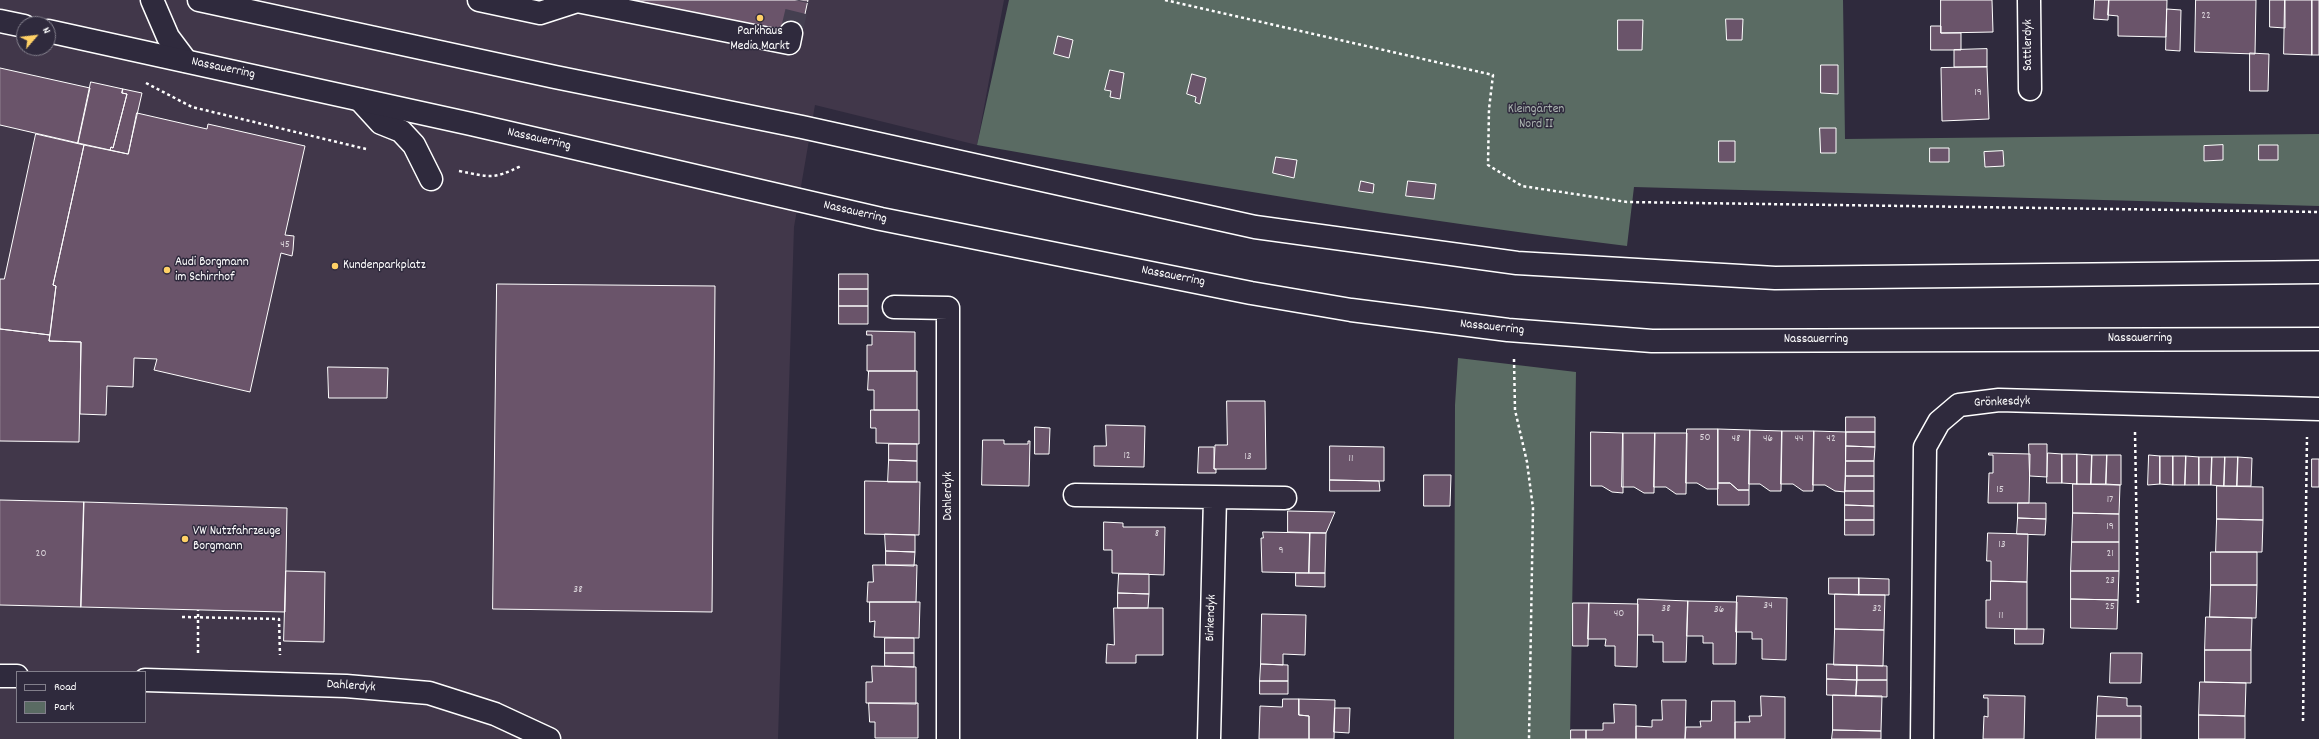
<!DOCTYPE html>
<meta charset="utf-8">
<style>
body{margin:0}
#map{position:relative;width:2319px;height:739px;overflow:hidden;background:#2f2a3d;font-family:Dekko,sans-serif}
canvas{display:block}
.legend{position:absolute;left:16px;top:671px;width:130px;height:52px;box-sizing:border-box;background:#2f2a3d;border:1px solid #827f8b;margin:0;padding:5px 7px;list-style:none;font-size:12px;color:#fff}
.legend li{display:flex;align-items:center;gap:8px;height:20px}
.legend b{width:20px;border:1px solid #827f8b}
.north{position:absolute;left:16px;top:16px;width:40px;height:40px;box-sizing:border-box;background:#2f2a3d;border:1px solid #827f8b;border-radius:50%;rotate:62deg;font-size:11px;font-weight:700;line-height:16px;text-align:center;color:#fff}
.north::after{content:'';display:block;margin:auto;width:14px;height:18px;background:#ffd166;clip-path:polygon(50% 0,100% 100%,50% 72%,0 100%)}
</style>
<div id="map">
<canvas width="2319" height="739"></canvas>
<ul class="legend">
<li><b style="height:5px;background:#2f2a3d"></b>Road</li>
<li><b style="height:11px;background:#5a6b63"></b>Park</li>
</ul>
<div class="north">N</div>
</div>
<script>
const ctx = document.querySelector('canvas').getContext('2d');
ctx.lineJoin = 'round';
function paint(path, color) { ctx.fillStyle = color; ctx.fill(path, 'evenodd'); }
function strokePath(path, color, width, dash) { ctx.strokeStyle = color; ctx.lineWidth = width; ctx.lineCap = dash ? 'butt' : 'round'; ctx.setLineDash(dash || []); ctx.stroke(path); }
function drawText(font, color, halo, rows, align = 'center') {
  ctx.font = font + ' Dekko,sans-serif'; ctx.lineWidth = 3; ctx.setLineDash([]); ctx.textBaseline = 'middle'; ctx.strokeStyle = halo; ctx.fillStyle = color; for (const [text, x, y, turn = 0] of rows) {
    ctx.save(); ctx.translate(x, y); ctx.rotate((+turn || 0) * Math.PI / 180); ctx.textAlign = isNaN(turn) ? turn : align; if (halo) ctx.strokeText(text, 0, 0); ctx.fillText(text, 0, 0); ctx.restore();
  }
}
const built = new Path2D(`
 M0 0H1004L977 145 815 105 794 227 778 739H0ZM24 24H48V48H24ZM17 672H145V722H17Z`);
const green = new Path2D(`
 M1009 0H1843L1845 139 2319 134V206L1634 187 1627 246C1409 220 1193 183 977 145Z
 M1458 358 1576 372 1570 739H1454L1455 405Z`);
const building = new Path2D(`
 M634 0H808L800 37Z
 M1941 0H1992L1993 32 1941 33Z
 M2095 0H2109L2108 20 2094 19Z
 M2109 0H2167L2166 37 2118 36V16L2108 15Z
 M2196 0H2256L2255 54 2195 52Z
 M2270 0H2285V28L2270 27Z
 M2285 0H2312V55L2284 54Z
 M2312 0H2319V55H2312Z
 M2167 9 2181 10 2180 51 2166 50Z
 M1726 19H1743L1742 40H1727Z
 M1618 20H1643L1642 50H1618Z
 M1931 26H1941V33H1961V50H1931Z
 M1058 36 1073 40 1069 58 1054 54Z
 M1987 49V67H1954V50Z
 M2250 53 2269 54 2268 91H2250Z
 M1821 65H1838V94L1821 93Z
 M1987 67 1989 119 1942 121 1941 68Z
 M0 68 90 88 78 143 0 125Z
 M1110 70 1124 73 1120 99 1110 97 1111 91 1105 90Z
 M1192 74 1206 78 1200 104 1195 102 1196 97 1187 94Z
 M91 82 123 89 122 93 127 94 113 148 111 147 110 150 78 143Z
 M123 89 142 93 128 154 110 150 111 147 113 148 127 94 122 93Z
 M137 113 207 129 208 124 305 146 285 235 294 236 293 250 292 256 281 253 250 392 154 370 157 359 134 358 133 387 107 386 106 415 80 414 81 342 49 341 56 286 53 285 84 145 128 154Z
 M1820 128H1836V153H1821Z
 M36 134 84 145 53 285 56 286 50 335 0 329V279H4Z
 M1719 141H1735V162H1719Z
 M2223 145V160L2204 161V146Z
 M2259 145H2278V160H2259Z
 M1930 148H1949V162H1930Z
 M2003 151 2004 166 1985 167 1984 152Z
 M1276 157 1297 160 1294 178 1273 173Z
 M1361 181 1374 184 1373 193 1359 191Z
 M1408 181 1436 184 1434 199 1406 196Z
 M839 274H868V289H839Z
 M497 284 715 286 712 612 493 609Z
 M839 289H868V306H839Z
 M839 306H868V324H839Z
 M0 329 50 335 49 341 81 342 79 442 0 441Z
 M867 331 915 332V371H867V345H872V335H867Z
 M328 367 388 368 387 398H329Z
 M869 371H917V410H874V390H868Z
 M1227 401H1265L1266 469H1214L1215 445H1227Z
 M871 410H919V444L876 443V428H871Z
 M1846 417H1875V432H1846Z
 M1106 425 1145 426 1144 467 1094 466V446H1106Z
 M1035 427 1050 428 1049 454H1035Z
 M1687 429H1718V489H1707L1697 483H1686Z
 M1718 429 1750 430 1749 490H1738L1730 483H1718Z
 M1750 430 1782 431 1781 491H1770L1760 484H1749Z
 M1782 431H1814L1813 491H1803L1793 484H1781Z
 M1814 431 1846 432 1845 492 1835 491 1825 485H1813Z
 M1591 432 1623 433V493L1612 492 1602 486H1591Z
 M1846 432H1875V447L1846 446Z
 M1623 433H1655L1654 493H1644L1634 487H1622Z
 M1655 433H1687L1686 494H1676L1666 487H1654Z
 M983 440H1004V444H1028V441H1030L1029 486 982 485Z
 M889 444H917V461L889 460Z
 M2029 444H2047V477L2030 476Z
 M1330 446 1384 447V481L1330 480Z
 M1846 446 1875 447 1874 461H1846Z
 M1199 447H1214V469H1216V473H1198Z
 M1989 453 2030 454 2029 503H1988L1989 473H1993V455H1989Z
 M2048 453 2062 454V483H2047Z
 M2062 454H2077V484L2062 483Z
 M2077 454 2092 455 2091 484H2077Z
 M2092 455H2107L2106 484H2091Z
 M2107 455H2121V485L2106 484Z
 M2149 455 2160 456V484L2148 485Z
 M2160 456H2173V485L2160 484Z
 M2173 456H2186L2185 485H2173Z
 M2186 456 2199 457V485H2185Z
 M2199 457H2212L2211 485H2199Z
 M2212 457H2225L2224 486 2211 485Z
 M2225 457H2238L2237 486H2224Z
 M2238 457 2252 458 2251 486H2237Z
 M2312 459H2319V487H2312Z
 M889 460 917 461V482H888Z
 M1846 461H1874V476H1846Z
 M1424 475H1451L1450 506H1424Z
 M1846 476H1874V491H1845Z
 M1330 480 1379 481 1380 491H1330Z
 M865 481 920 482 919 535 865 534Z
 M1718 483H1730L1738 490H1749V505H1718Z
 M2073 484 2120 485 2119 514 2073 513Z
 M2217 486 2263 487V520L2217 519Z
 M1845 491H1874V506L1845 505Z
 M0 500 84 502 81 607 0 605Z
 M84 502 287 508 285 612 81 607Z
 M2018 503H2046V519L2018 518Z
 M1845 505 1874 506V520H1845Z
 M1288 511 1335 512 1326 533 1288 532Z
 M2073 513 2119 514V542H2072Z
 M2018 518 2046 519 2045 535 2017 534Z
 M2217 519 2263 520 2262 552H2216Z
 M1845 520H1874V535H1845Z
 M1104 522 1123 523V527H1165L1164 575 1112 573V550H1104Z
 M1263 532 1310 533 1309 573 1262 572 1261 538H1263Z
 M1310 533H1326L1325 573H1309Z
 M1988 533 2028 534 2027 582 1991 581V561H1987Z
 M885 534 915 535V552L886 551Z
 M2072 542H2119V571H2071Z
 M886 551 915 552 914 566 886 565Z
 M2211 552H2257V585H2211Z
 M873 565H917L916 602H867L868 582H873Z
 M286 571 325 572 324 642 284 641Z
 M2071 571H2119L2118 600 2071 599Z
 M1296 573H1325V587L1296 586Z
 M1119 574H1149V594L1118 593Z
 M1829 578H1859V595L1829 594Z
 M1859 578 1889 579V595H1859Z
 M1991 581 2027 582V629L1986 628V600H1990Z
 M2211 585H2257L2256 618 2210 617Z
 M1118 593 1149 594 1148 608H1118Z
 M1835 594 1885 595 1884 630 1835 629Z
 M1737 596 1787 598 1786 660 1762 659V639H1752V632H1736Z
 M1638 599 1688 601 1686 662H1663V642H1653V635H1638Z
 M2071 599 2118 600 2117 629 2071 628Z
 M1688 601 1737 602 1736 664H1713V643H1703V636H1687Z
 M870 602H920L919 638 874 637 875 621 870 622Z
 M1573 603H1589L1588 646H1573Z
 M1589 603 1638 604 1637 667 1615 666V646H1605L1606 639H1588Z
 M1114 608H1163V655H1136V663H1106L1107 644 1114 645Z
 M1262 614 1306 615 1305 655 1283 654V665L1261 664Z
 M2206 617 2252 618 2251 650H2205Z
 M1835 629 1884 630 1883 666 1834 665Z
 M2015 629H2044L2043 644H2015Z
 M885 638H914V653H885Z
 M2205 650H2251V683L2205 682Z
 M885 653H914V667L885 666Z
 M2111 653H2142L2141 683H2110Z
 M1261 664 1288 665V681H1260Z
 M1827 664 1857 665V680L1827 679Z
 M1857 665 1887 666V680H1857Z
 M872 666 916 667V704L866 703V682H872Z
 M1827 679 1857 680 1856 696 1827 695Z
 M1857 680H1887V697L1856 696Z
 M1260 681H1288V694H1260Z
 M2200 682 2246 683 2245 716 2199 715Z
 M1833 695 1882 696 1881 731 1833 730Z
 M1984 695 2025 696 2024 739H1983L1984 716 1988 717V698H1984Z
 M1761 696 1785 697V739H1735V722H1750L1749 716H1761Z
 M2098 696 2127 698V706H2141V716H2097Z
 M1283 699H1299V715L1309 716V739H1259L1260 706 1282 707Z
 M1299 699 1335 700 1334 739H1309V716L1299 715Z
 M1662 700H1686L1685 739H1636V726L1652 727V720H1662Z
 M1712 701H1735V739H1685L1686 727H1701L1700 721H1711Z
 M869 703H918V738H875V722H870Z
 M1614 704 1636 705V739H1586V730H1603V723H1614Z
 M1335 708H1350L1349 733 1334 732Z
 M2199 715 2245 716V739H2199Z
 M2097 716H2141V739H2096Z
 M1571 730H1586V739H1571Z
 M1833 730 1881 731V739H1832Z`);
const minorTunnel = new Path2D(`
 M791 33 799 0`);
const path = new Path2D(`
 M1165 0 1493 75 1489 109 1488 165 1522 186 1627 202 2319 212
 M146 83 192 107 366 149
 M459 171C490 177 492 180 521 166
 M1514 359 1515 410 1527 462 1533 508 1529 739
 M2135 432 2138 604
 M182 617 279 619 280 655
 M198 653V610
 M2303 721 2307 437`);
const minor = new Path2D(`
 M152 0 168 37 186 61
 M479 0 540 13 577 1 789 43 791 33
 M2029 0 2030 89
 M360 100 381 123 401 131 414 145 431 179
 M894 307 948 308V739
 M1075 495 1285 498
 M0 676H17
 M145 680 346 686 429 693 495 714 549 739
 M1209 739 1215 498
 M1922 739 1925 447 1939 422 1959 405 1999 400 2319 409`);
const major = new Path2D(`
 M199 0 555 77 802 127 1255 227 1517 263 1775 278 2319 272
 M0 21 24 26
 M48 31 471 124 881 219 1251 293 1351 310 1508 330 1652 341 2319 339`);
const markers = [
 [760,18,4,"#ffd166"],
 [335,266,4,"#ffd166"],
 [167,270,4,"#ffd166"],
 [185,539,4,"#ffd166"]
];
const numberNames = [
 ["22",2206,16],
 ["19",1978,93],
 ["45",285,245],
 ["50",1705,438],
 ["48",1736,439],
 ["46",1768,439],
 ["44",1799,439],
 ["42",1831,439],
 ["12",1127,456],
 ["13",1248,457],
 ["11",1351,459],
 ["15",2000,490],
 ["17",2110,500],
 ["19",2110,527],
 ["8",1157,534],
 ["13",2002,545],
 ["9",1281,551],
 ["20",41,554],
 ["21",2110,554],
 ["23",2110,581],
 ["38",578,590],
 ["34",1768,606],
 ["25",2110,607],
 ["38",1666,609],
 ["32",1877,609],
 ["36",1719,610],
 ["40",1619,614],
 ["11",2001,616]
];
const poiNames = [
 ["Parkhaus",760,32,"center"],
 ["Media Markt",760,47,"center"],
 ["Audi Borgmann",175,263],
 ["im Schirrhof",175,278],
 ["Kundenparkplatz",343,266],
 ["VW Nutzfahrzeuge",193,532],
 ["Borgmann",193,547]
];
const streetNames = [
 ["Sattlerdyk",2029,45,-90],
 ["Nassauerring",223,69,12],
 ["Nassauerring",539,140,13],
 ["Nassauerring",855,213,13],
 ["Nassauerring",1173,277,11],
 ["Nassauerring",1492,328,6],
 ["Nassauerring",2140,339],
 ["Nassauerring",1816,340],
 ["Grönkesdyk",2002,403,-2],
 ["Dahlerdyk",949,496,-90],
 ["Birkendyk",1212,618,-88],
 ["Dahlerdyk",351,687,4]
];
const parkNames = [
 ["Kleingärten",1536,110],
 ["Nord II",1536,125]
];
paint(built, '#41374a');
paint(green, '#5a6b63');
paint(building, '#6a546a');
strokePath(building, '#fff', 1);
strokePath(minorTunnel, '#443f50', 22, [22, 11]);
strokePath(minor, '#fff', 25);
strokePath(major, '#fff', 25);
strokePath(path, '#fff', 2.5, [3, 3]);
strokePath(minor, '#2f2a3d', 22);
strokePath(major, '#2f2a3d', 22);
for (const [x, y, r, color] of markers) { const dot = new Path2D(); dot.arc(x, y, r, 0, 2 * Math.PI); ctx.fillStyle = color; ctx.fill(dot); strokePath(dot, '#2f2a3d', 1.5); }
drawText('11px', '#dad4da', null, numberNames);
drawText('13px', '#fff', '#2f2a3d', poiNames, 'left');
drawText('13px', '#fff', '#2f2a3d', streetNames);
drawText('13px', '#acb5b1', '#2f2a3d', parkNames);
</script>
